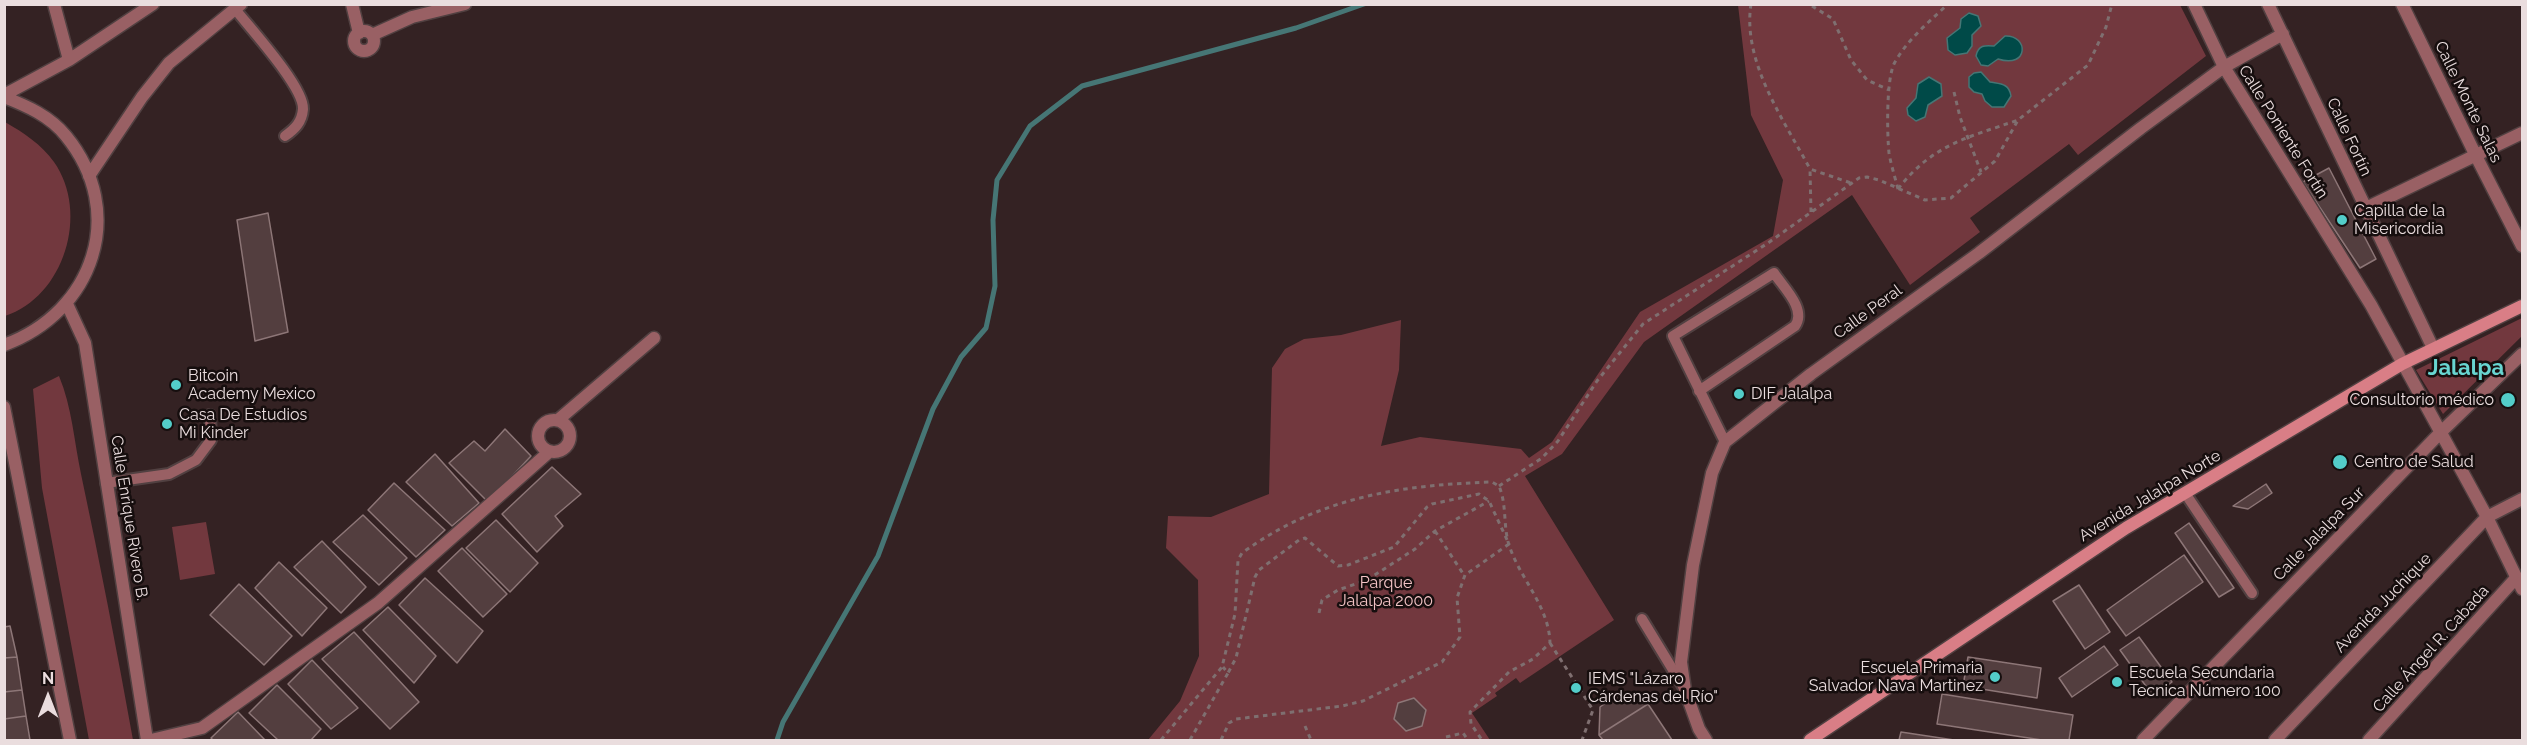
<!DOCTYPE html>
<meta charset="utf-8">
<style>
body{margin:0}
#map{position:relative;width:2527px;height:745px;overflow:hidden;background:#342223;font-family:Raleway,sans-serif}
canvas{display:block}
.frame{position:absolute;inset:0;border:6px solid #eaddde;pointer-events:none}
.north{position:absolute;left:18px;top:667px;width:60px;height:60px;-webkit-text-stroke:4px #160e0e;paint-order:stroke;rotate:0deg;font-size:16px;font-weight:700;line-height:24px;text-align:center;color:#eaddde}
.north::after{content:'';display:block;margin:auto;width:21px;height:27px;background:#eaddde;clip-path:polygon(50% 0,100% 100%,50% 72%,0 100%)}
</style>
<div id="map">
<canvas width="2527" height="745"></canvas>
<div class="frame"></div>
<div class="north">N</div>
</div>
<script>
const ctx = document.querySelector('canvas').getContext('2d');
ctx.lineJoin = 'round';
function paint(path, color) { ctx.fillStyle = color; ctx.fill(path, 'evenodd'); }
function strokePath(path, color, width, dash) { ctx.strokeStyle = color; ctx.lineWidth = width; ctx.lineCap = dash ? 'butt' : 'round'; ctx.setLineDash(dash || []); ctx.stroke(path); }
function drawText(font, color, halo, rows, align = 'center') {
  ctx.font = font + ' Raleway,sans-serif'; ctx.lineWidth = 5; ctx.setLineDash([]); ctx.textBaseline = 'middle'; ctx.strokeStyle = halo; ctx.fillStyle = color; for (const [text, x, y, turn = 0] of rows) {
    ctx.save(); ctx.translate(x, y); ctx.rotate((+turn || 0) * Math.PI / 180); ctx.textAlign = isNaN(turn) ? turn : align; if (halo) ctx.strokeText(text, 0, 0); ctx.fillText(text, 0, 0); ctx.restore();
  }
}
const green = new Path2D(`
 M1738 5H2180L2206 56 2078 155 2069 144 1970 218 1980 232 1910 285 1852 195 1644 342 1562 454 1525 476 1614 620 1520 683 1516 678 1495 693 1497 696 1472 713 1490 740H1148L1180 701 1199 656 1198 580 1166 548 1168 516 1211 517 1269 494 1272 368 1285 349 1304 339 1341 335 1401 320 1399 370 1381 446 1420 437 1521 449 1529 458 1552 442 1640 312 1773 236 1783 180 1751 115Z
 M5 122C24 133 41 144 54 162 90 213 64 297 5 316Z
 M2522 318V336L2443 414 2416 370Z
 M59 376C72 407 74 441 81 474 100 563 117 651 133 740H89L42 488 33 389Z
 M206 522 215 574 180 580 172 527Z`);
const water = new Path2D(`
 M1969 13 1978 16 1981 26 1972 35V46L1967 53 1955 55 1948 50 1947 38 1960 28 1961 19Z
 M2005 36C2029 35 2029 69 1998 59L1988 66 1981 65 1976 56C1978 45 1985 45 1994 46Z
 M1981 72 1990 82C2000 84 2009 83 2011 96L2004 107H1992L1985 101 1982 94 1974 92 1969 87V77L1974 73Z
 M1929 77 1941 84 1942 96 1928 105 1925 117 1916 121 1908 115 1907 108 1916 98 1918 84Z`);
const stream = new Path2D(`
 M777 740 783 722 878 556 933 409 961 357 986 328 995 286 993 220 997 180 1030 126 1082 86 1296 28 1364 4`);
const building = new Path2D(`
 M2329 168 2376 259 2360 268 2303 182Z
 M268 213 288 332 255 341 237 220Z
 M505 429 531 456 488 502 449 463 474 441 485 451Z
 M435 454 479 503 452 526 406 482Z
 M552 467 581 494 555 516 563 526 537 552 502 514Z
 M394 483 445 530 416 557 368 510Z
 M2266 484 2272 493 2248 509 2233 506Z
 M363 515 407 558 379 585 333 542Z
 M496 520 538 563 510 592 466 548Z
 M2189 523 2234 588 2219 597 2175 533Z
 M322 541 366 587 341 613 294 567Z
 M462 548 507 594 483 617 438 571Z
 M2184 555 2203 582 2126 636 2107 610Z
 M279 562 327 608 302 636 255 588Z
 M425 578 483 631 457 663 399 605Z
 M239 584 292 636 264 665 210 615Z
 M2079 585 2110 632 2085 649 2053 601Z
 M388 607 436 656 414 683 363 630Z
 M10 626 17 657 4 658V627Z
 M354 632 419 702 390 729 322 659Z
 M2139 637 2172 682 2153 696 2120 650Z
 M2104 646 2118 665 2072 697 2059 678Z
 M17 657 22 690 4 692V658Z
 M1968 657 2041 668 2037 698 1963 686Z
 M312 660 358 708 331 729 288 684Z
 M277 685 321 729 311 740H278L249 713Z
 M22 690 26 716 4 719V692Z
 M1942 694 2073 715 2069 740H2042L1937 724Z
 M1617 695 1648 704 1599 735 1600 707Z
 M1414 698 1426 710 1422 726 1406 731 1394 719 1398 703Z
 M1648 704 1672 740H1603L1599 735Z
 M238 712 265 740H213L211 738Z
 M26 716 30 740H4V719Z
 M1901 732 1954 740H1899Z`);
const path = new Path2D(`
 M1751 4C1742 62 1784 120 1810 169
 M1812 6 1833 19 1851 60 1867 80 1889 90
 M1954 92 1960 117 1981 172
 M1898 189C1895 177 1891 165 1889 153 1887 134 1886 77 1895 62 1908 39 1929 22 1948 4
 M1898 189C1933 144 1967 138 2018 120
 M1811 212 1810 169 1851 183
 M1499 486 1542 458 1558 441 1597 381 1643 324 1768 243 1859 178 1867 177 1879 180 1925 200 1951 198 1995 161 2018 120 2088 65 2106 27 2112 4
 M1435 531 1464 575
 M1319 613 1322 600 1338 590 1367 580 1415 549 1435 531 1489 501
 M1550 643 1593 710 1582 740
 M1305 726 1311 740
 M1446 737 1463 733 1468 740
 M1161 740 1222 667 1235 614 1238 560 1242 553C1319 497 1400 485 1492 482L1499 486C1507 505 1503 526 1509 545 1520 579 1549 606 1550 643L1533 659 1509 672 1470 712 1471 724 1482 740
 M1190 740 1228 673 1223 667
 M1221 740 1229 723 1236 719 1342 706 1363 701 1442 662 1460 637 1457 598 1465 575 1509 544 1489 501 1479 494 1432 504 1427 507 1394 547 1348 565 1338 566 1305 538 1299 540 1259 570 1255 577 1236 658 1228 673`);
const lane = new Path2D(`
 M235 9C250 28 304 87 303 109 302 122 295 129 285 136
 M1699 391 1795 326C1807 309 1783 287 1774 273L1673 336 1725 442
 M106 483 169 474 196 460 211 440 210 415
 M2185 493 2252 593
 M1642 619 1684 688`);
const street = new Path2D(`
 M54 4 69 60
 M352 4 359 33
 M2194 4 2224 67 2371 305 2487 517 2522 589
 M2268 4 2433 348
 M2402 4 2476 156 2522 246
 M354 41a10 10 0 1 1 20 0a10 10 0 1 1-20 0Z
 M372 35 412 17 465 4
 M4 95 69 60 153 4
 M4 97C27 106 50 116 66 136 128 212 94 312 4 345
 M89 176 142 97 169 63 241 4
 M2364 209 2522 133
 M67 304 85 343 147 740
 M4 407 70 740
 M538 436a16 16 0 1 1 32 0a16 16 0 1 1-32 0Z
 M558 420 654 338
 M151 740 202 728 378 603 549 452
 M1706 740 1699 729 1685 690 1681 662 1693 565 1712 473 1725 442 1811 374 1979 253 2141 128 2224 67 2283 34
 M2143 740 2441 432 2522 354
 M2275 740 2487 517 2522 499
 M2369 740 2516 578`);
const secondary = new Path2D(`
 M1810 740 2126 528 2402 364 2522 306`);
const markers = [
 [2342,220,6,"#53cdc9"],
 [176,385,6,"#53cdc9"],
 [1739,394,6,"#53cdc9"],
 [2508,400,8,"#53cdc9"],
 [167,424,6,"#53cdc9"],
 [2340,462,8,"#53cdc9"],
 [1995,677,6,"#53cdc9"],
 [2117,682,6,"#53cdc9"],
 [1576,688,6,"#53cdc9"]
];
const streetNames = [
 ["Calle Monte Salas",2468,102,64],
 ["Calle Poniente Fortín",2283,132,58],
 ["Calle Fortín",2349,137,65],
 ["Calle Peral",1868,312,-36],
 ["Avenida Jalalpa Norte",2150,496,-31],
 ["Calle Enrique Rivero B.",129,518,81],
 ["Calle Jalalpa Sur",2319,534,-46],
 ["Avenida Juchique",2383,603,-46],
 ["Calle Ángel R. Cabada",2431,649,-48]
];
const poiNames = [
 ["Capilla de la",2354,211],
 ["Misericordia",2354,229],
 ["Bitcoin",188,376],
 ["Academy Mexico",188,394],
 ["DIF Jalalpa",1751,394],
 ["Consultorio médico",2494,400,"right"],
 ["Casa De Estudios",179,415],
 ["Mi Kinder",179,433],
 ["Centro de Salud",2354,462],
 ["Escuela Primaria",1983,668,"right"],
 ["Salvador Nava Martinez",1983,686,"right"],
 ["Escuela Secundaria",2129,673],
 ["Tecnica Número 100",2129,691],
 ["IEMS \"Lázaro",1588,679],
 ["Cárdenas del Río\"",1588,697]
];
const parkNames = [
 ["Parque",1386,583],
 ["Jalalpa 2000",1386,601]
];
const districtNames = [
 ["Jalalpa",2466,368]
];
paint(green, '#72383e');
paint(water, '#004a48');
strokePath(water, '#467675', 1.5);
strokePath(stream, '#467675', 5);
paint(building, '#533e3f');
strokePath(building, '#8d7677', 1.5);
strokePath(lane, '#514041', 14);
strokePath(street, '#514041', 15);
strokePath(secondary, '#514041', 15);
strokePath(path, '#7f6f70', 3, [4.5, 4.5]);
strokePath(lane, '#996064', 10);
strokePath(street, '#996064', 12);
strokePath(secondary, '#d97e86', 12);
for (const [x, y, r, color] of markers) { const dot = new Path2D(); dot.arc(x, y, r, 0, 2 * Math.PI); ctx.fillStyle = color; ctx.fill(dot); strokePath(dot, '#160e0e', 2); }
drawText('16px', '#eaddde', '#160e0e', streetNames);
drawText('16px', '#eaddde', '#160e0e', poiNames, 'left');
drawText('16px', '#f3c3c5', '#160e0e', parkNames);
drawText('bold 22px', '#68d5d1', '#160e0e', districtNames);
</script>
